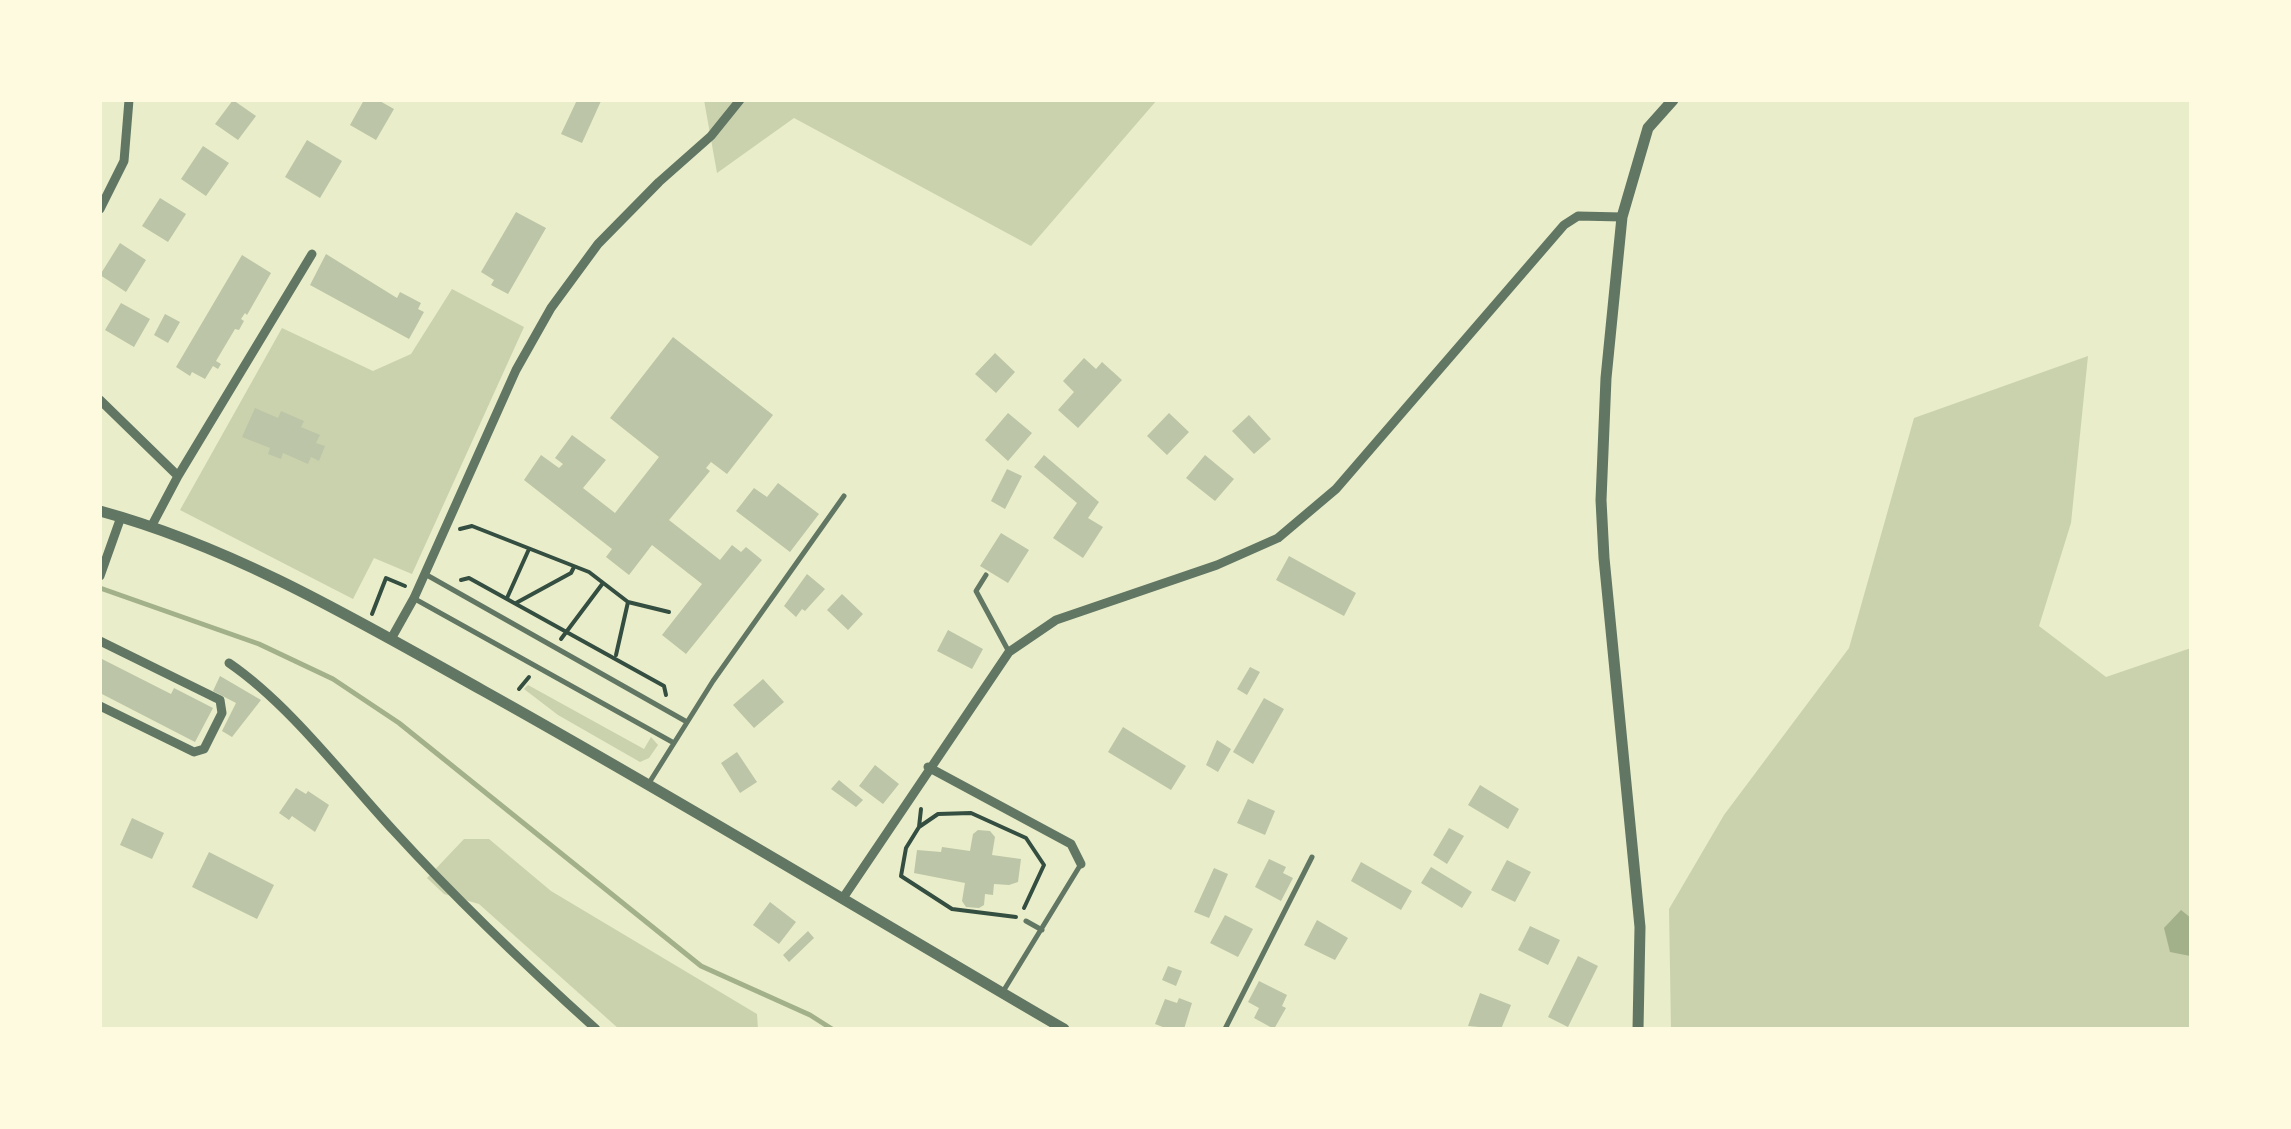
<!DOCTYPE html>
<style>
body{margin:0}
#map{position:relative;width:2291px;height:1129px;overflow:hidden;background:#e9edc9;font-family:Overpass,sans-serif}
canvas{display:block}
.frame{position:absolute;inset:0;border:102px solid #fefae0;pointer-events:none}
</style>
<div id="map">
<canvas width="2291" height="1129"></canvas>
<div class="frame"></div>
</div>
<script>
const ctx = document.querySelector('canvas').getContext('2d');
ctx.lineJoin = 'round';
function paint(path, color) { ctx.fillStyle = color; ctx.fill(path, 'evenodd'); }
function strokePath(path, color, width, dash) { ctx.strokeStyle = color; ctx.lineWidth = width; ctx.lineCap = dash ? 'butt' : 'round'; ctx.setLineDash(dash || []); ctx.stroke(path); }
const green = new Path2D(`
 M704 100H1157L1031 246 794 118 717 173Z
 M452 289 524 327 412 574 374 558 353 599 180 510 282 328 373 371 411 354Z
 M2088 356 2071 523 2039 626 2106 677 2191 648V1029H1671L1669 909 1724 815 1849 648 1914 418Z
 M528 685 644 749 651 737 658 745 649 758 640 762 558 715 524 689Z
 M464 839H489L551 891 757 1014 758 1029H619L479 904 444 894 427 878Z`);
const water = new Path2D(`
 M2181 910 2191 918 2190 956 2170 952 2164 928Z`);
const stream = new Path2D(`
 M100 588 259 644 333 679 399 723 701 966 810 1015 832 1029`);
const building = new Path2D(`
 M233 100 256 116 238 140 215 124Z
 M364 100H378L394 109 376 140 350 125Z
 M577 100 601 101 582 143 561 134Z
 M307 140 342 161 320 198 285 177Z
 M203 146 229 163 206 196 181 179Z
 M160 198 186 214 168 242 142 226Z
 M516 212 546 228 508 294 491 285 494 280 481 272Z
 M120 243 146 260 126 292 100 275Z
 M326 254 397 298 400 292 421 303 418 309 424 312 409 339 310 285Z
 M242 255 271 273 247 315 245 313 241 319 244 321 239 330 235 329 216 361 221 364 218 369 213 366 205 379 192 372 190 376 176 367Z
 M121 303 150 319 134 347 105 330Z
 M165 314 180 322 168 343 154 335Z
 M673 337 773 415 727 474 711 462 706 468 710 471 669 520 720 560 732 545 741 552 746 547 762 560 686 654 662 635 702 584 652 545 629 575 606 557 612 549 524 480 541 455 559 468 563 464 555 458 572 435 606 460 583 488 615 513 659 457 610 418Z
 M995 353 1015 372 996 393 975 374Z
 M1084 358 1096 369 1102 362 1122 380 1078 428 1058 410 1074 392 1063 381Z
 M255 408 278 418 281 411 304 421 301 427 320 435 316 443 325 446 319 461 311 457 308 464 283 453 281 459 268 454 270 448 242 437Z
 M1008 413 1032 433 1008 461 985 440Z
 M1169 413 1189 432 1167 455 1147 436Z
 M1249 415 1271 439 1254 454 1232 431Z
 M1044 455 1099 502 1088 518 1103 527 1083 558 1053 538 1077 503 1034 467Z
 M1205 455 1234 479 1215 501 1186 478Z
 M1007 469 1022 476 1005 509 991 501Z
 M778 483 819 514 790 552 736 511 754 488 767 497Z
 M1001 533 1029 550 1008 583 980 566Z
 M1289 556 1356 593 1344 616 1276 580Z
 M807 574 825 589 805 611 802 609 796 617 784 606Z
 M842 594 863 614 848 630 827 610Z
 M948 630 983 649 972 669 937 651Z
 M100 658 171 694 174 688 213 708 195 742 100 693Z
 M1250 667 1260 672 1247 695 1237 689Z
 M220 676 261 700 232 737 222 731 236 703 213 691Z
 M763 679 784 702 754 728 733 705Z
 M1264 698 1284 709 1253 764 1233 752Z
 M1123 727 1186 766 1171 790 1108 752Z
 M1217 740 1231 749 1218 772 1206 765Z
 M737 752 757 782 740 793 721 763Z
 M875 765 899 784 883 804 859 786Z
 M839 780 863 800 856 807 831 789Z
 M1480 785 1519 809 1508 829 1468 805Z
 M296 788 306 794 308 791 329 805 315 832 292 816 289 820 279 813Z
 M1248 799 1275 811 1265 835 1237 823Z
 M132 818 164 833 152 859 120 845Z
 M1449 828 1464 836 1447 864 1433 855Z
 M978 830 990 831 995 837 992 855 1021 859 1018 882 1009 885 994 884 993 895 985 894 984 905 979 908 966 907 962 901 965 883 914 873 917 850 941 852 942 847 970 851 973 834Z
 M209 852 274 885 257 919 192 887Z
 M1269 859 1286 867 1283 873 1293 878 1281 901 1255 887Z
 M1507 860 1531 872 1515 902 1491 890Z
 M1361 862 1412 891 1401 910 1351 881Z
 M1431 867 1472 892 1462 908 1421 883Z
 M1214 868 1228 874 1209 918 1194 912Z
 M770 902 796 922 779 944 753 925Z
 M1225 915 1253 929 1238 957 1210 943Z
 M1317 920 1348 938 1335 960 1304 945Z
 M1530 926 1560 940 1548 965 1518 950Z
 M808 931 814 938 789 962 783 955Z
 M1578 956 1598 966 1568 1027 1548 1017Z
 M1168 966 1182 971 1176 986 1162 980Z
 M1259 981 1287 995 1282 1006 1286 1008 1274 1029 1254 1018 1259 1008 1248 1002Z
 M1480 993 1511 1005 1501 1029 1468 1026Z
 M1179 998 1192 1003 1184 1029H1168L1155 1024 1165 999 1177 1003Z`);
const path = new Path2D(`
 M460 529 472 526 589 572 628 602 669 612
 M461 580 469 578 664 686 666 695
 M507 598 529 549
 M516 603 571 573 574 567
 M372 614 386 578 405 586
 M561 639 603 583
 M616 655 628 602
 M519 689 529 677
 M921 809 919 827 906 848 901 876 952 909 1016 917
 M919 827 938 814 971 813 1026 838 1044 865 1024 908`);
const service = new Path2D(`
 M425 574 687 722
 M986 575 976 591 1009 652
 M415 599 674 743
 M649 783 713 681 844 496
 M1026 921 1042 930
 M1004 990 1081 864
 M1225 1029 1312 857`);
const minor = new Path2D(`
 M100 209 124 161 129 100
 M100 400 178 476
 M151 527 178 476 312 254
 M100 576 121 517
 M391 639 414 598 516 370 551 308 598 244 659 182 711 136 740 100
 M100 641 220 700 222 713 204 749 194 752 100 706
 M229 663C289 704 344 777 394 831 458 901 526 966 596 1029
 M928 767 1071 844 1081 864
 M843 898 1009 652 1056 620 1217 565 1278 538 1336 489 1564 225 1578 216 1622 217`);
const tertiary = new Path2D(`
 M100 511C236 548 360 622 482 690 678 799 870 916 1064 1029
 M1638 1029 1640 927 1604 558 1601 500 1606 378 1622 217 1648 128 1673 100`);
paint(green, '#cad2ad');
paint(water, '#a3b18a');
strokePath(stream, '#a3b18a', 5);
paint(building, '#bcc5a7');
strokePath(path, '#344e41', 4);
strokePath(service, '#617663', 5);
strokePath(minor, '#617663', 9);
strokePath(tertiary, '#617663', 11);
</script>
